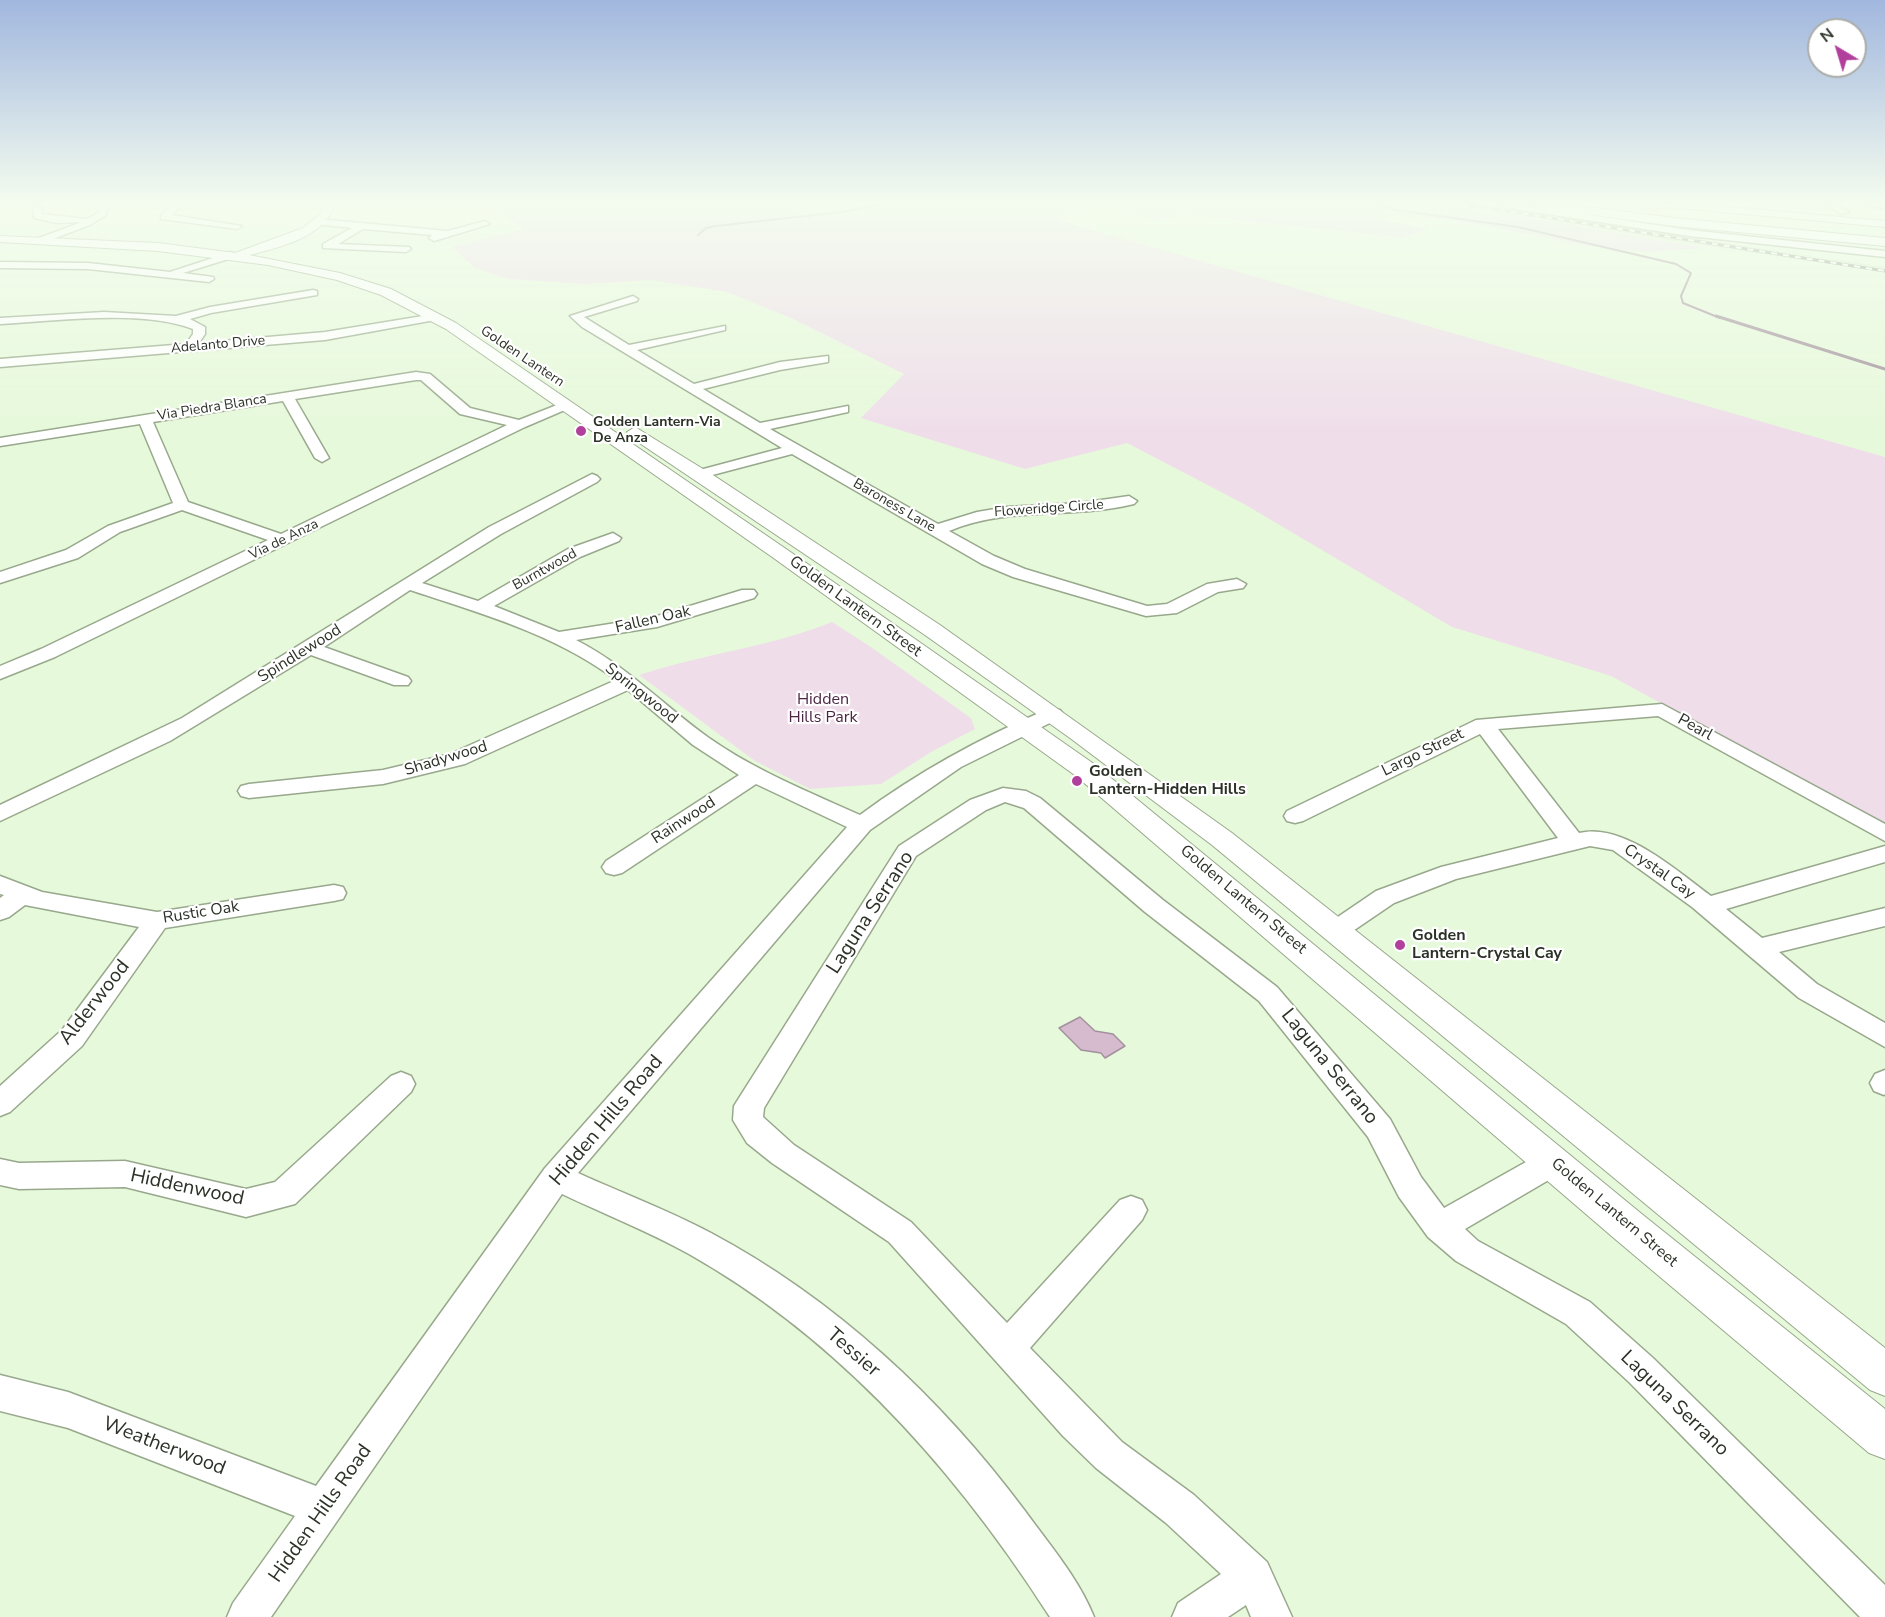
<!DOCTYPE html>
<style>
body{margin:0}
#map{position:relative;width:1885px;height:1617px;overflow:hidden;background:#e7f9db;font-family:"Nunito Sans",sans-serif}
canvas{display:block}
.north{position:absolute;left:1807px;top:18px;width:60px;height:60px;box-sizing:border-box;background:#fff;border:2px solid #abada9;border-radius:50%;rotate:322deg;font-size:16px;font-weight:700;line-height:24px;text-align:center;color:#2c3227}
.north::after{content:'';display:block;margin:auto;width:21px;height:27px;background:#b1409c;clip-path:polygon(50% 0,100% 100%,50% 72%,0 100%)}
</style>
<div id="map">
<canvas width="1885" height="1617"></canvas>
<div class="north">N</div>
</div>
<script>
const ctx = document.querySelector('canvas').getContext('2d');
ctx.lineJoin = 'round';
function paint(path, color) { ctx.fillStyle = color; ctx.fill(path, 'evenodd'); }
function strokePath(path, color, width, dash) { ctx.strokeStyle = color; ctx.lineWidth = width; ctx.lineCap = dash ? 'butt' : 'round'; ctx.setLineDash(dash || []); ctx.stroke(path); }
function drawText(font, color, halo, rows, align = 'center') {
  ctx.font = font + ' "Nunito Sans",sans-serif'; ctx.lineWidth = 4.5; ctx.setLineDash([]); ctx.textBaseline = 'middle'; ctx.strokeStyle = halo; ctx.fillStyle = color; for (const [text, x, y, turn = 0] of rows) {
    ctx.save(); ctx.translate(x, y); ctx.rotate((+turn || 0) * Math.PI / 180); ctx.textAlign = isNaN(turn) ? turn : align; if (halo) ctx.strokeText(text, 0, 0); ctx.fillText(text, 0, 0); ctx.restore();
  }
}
const built = new Path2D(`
 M1457 204H1492L1665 234 1885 267V272L1659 239Z`);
const green = new Path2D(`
 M489 204H1452L1705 248 1646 252 1590 246 1447 219 1396 216 1371 218 1428 229 1402 238 1182 214 1156 221 1106 206 1051 218 1885 457V826L1611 676 1452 627 1244 504 1127 443 1025 469 861 418 904 374 791 318 727 292 651 280 585 284 508 279 475 268 452 247 523 229Z
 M832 622 868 645 971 718 975 729 931 752 881 784 810 789 755 761 639 675C702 654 770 647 832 622Z`);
const water = new Path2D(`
 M1080 1017 1095 1031 1113 1034 1125 1046 1105 1058 1101 1053 1081 1050 1059 1028Z`);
const streamFar1 = new Path2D(`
 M1373 204 1396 210 1518 227 1676 264 1691 273 1681 296 1683 303 1720 318
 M698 235 706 228 716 226 842 212 882 204`);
const stream = new Path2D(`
 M1716 316 1885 369`);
const minor = new Path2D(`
 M37 204 41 207 42 214 87 219 99 212 101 204H109L106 215 90 225 42 243 37 240 39 238 82 222 56 223 34 218 33 207Z
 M174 204H183L172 215 242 226 237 229 161 219V215Z
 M1499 204H1518L1689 230 1885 251V257L1689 236 1503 207Z
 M1826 204H1836L1849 212 1841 214Z
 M1865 204H1885V209Z
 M318 219 448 231 485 221 490 224 434 241 429 238 432 235 363 229 338 244 409 247 411 249 406 252 323 248V244L352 228 315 224 313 222Z
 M231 252 236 255 235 257 183 273 213 277 214 279 209 282 88 269 0 268V262L88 263 170 272Z
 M313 290 317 291V295L211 313 190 319 205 327V334L199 343 325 332 435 314 441 317 435 320 325 340 0 367V359L186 344 193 334V329C142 309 56 321 0 324V318L104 312 176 316 210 307Z
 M633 296 638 299 637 301 584 317 629 345 725 326V330L637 350 694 384 780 362 828 356V362L780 370 703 389 760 423 848 406V412L770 429 938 524 977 512 1007 507 1080 503 1129 496 1137 501 1134 504C1073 519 1008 506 949 531L994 556 1025 569 1147 606 1167 604 1207 584 1237 579 1246 584 1243 588 1218 592 1177 613 1146 616 1013 577 982 564 792 454 701 478 696 477 694 474 696 471 782 448 582 327 570 316Z
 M416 372 430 374 470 408 519 420 562 403 567 402 574 406 525 427 55 657 0 679V666L41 649 268 540 182 510 120 532 78 558 0 583V572L66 550 108 526 173 503 140 424 0 446V438ZM416 380H421L460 414 507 425 281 534 188 502 153 422 283 401 315 458 322 462 329 458 295 399Z
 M592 474 597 476 600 479 597 482 501 534 422 583 478 601 568 549 613 533 621 538 619 541 580 557 494 606 559 632 654 617 742 590H754L757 594 754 598 657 627 576 640C627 666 663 705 709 738 756 771 809 792 860 815 918 772 980 738 1046 710H1060L1063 714 1060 718 961 767 870 830 578 1173C622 1193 668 1210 711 1233 835 1299 941 1398 1025 1511 1049 1544 1079 1579 1094 1617H1050C957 1472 841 1340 689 1254 648 1231 604 1214 562 1194L271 1617H227L233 1603 295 1516 68 1428 0 1411V1375L68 1392 316 1486 545 1168 847 827 756 784 622 873 614 875 606 873 602 867 606 861 739 775 693 745 628 690 465 764 383 784 249 798 241 796 238 791 241 786 249 784 383 770 450 754 616 680C557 635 480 613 410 590L324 647 408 677 411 681 408 685H394L311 655 170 741 0 821V805L182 718 489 527Z
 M1662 704 1885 824V841L1658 716 1498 729 1579 833C1623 822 1677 871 1711 896L1885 846V862L1726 909 1762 938 1885 908V926L1779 952 1817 984 1885 1023V1047L1799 998 1692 907 1613 850 1590 846 1456 879 1394 903 1344 937 1335 940 1326 937 1322 931 1326 925 1376 891 1441 867 1558 838 1480 734 1303 821 1295 823 1287 821 1284 816 1287 811 1476 720Z
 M1003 788 1026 791 1040 798 1163 900 1277 987 1390 1119 1421 1177 1444 1208 1542 1153 1553 1149 1564 1153 1568 1162 1564 1171 1465 1229 1478 1241 1590 1302 1653 1358 1885 1585V1617H1860L1629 1382 1566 1324 1456 1261 1428 1237 1399 1197 1368 1137 1259 1001 1145 912 1024 808 1005 802 986 810 916 856 764 1108 763 1117 794 1145 911 1222 1007 1323 1120 1200 1131 1196 1142 1200 1147 1210 1142 1220 1030 1348 1122 1442 1194 1495 1267 1562 1292 1617H1251L1246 1605 1228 1617H1172L1178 1603 1221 1574 1166 1523 1096 1468 1063 1436 889 1242 772 1163 747 1143 733 1120 734 1106 739 1098 899 846 970 800Z
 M0 876 42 892 157 912 334 885 343 887 346 893 343 899 334 901 165 928 82 1046 10 1112 0 1116V1086L62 1030 139 927 25 905 9 917 0 920V898L4 895 0 894Z
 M1885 1070V1094L1884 1095 1874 1091 1870 1083 1875 1074Z
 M401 1072 411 1076 415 1084 411 1092 295 1204 246 1217 125 1187 19 1189 0 1185V1159L19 1163 125 1161 246 1189 275 1182 391 1076Z`);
const major = new Path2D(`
 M324 204H334C326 237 278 248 249 255L340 273 391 289 456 323 789 551 1094 764 1643 1215 1885 1409V1459L1869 1453 1615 1239 1076 776 775 559 446 329 381 295 337 280 268 265 158 251 0 242V236L158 243 235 253 303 228 321 213Z
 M1662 204H1699L1885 221V227L1667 207Z
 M635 427 716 477 940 625 1232 833 1885 1348V1396L1870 1390 1212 845 1070 738 925 635 629 436 627 432Z`);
const highway = new Path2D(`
 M1535 204H1567L1674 218 1885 238V246L1674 226 1541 208Z`);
const rail = new Path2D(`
 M1463 204 1885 271`);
const markers = [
 [581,431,6,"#b1409c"],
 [1077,781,6,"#b1409c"],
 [1400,945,6,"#b1409c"]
];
const farStreetnames = [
 ["Adelanto Drive",218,345,-5],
 ["Golden Lantern",522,357,34],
 ["Via Piedra Blanca",212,408,-9],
 ["Baroness Lane",894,506,30],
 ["Floweridge Circle",1049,509,-4],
 ["Via de Anza",284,540,-26],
 ["Burntwood",545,570,-29]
];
const farPoinames = [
 ["Golden Lantern-Via",593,423],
 ["De Anza",593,439]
];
const streetNames = [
 ["Golden Lantern Street",855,607,36],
 ["Fallen Oak",653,620,-13],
 ["Spindlewood",300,654,-32],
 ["Springwood",641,694,38],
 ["Pearl",1695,728,29],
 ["Largo Street",1423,753,-26],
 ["Shadywood",446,759,-17],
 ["Rainwood",684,821,-33],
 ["Crystal Cay",1659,872,35],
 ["Golden Lantern Street",1243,900,40],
 ["Rustic Oak",201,913,-9],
 ["Golden Lantern Street",1614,1213,40]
];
const parkNames = [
 ["Hidden",823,700],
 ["Hills Park",823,718]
];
const poiNames = [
 ["Golden",1089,772],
 ["Lantern-Hidden Hills",1089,790],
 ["Golden",1412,936],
 ["Lantern-Crystal Cay",1412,954]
];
const nearStreetnames = [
 ["Laguna Serrano",871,913,-57],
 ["Alderwood",95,1003,-52],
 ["Laguna Serrano",1329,1067,51],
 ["Hidden Hills Road",607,1121,-50],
 ["Hiddenwood",187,1188,12],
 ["Tessier",853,1353,41],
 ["Laguna Serrano",1674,1404,44],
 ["Weatherwood",164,1447,21],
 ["Hidden Hills Road",321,1514,-55]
];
paint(built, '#d9eeca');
paint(green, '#efdeea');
paint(water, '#d6bbcf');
strokePath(water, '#a3929d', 1.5);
strokePath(streamFar1, '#a3929d', 2);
strokePath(stream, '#a3929d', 3);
strokePath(minor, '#98a88c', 3);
strokePath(major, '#98a88c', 2);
strokePath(highway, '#98a88c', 2);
paint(minor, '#fff');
paint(major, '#fff');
paint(highway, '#fff');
strokePath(rail, '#86927e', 3);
strokePath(rail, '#fff', 2, [6]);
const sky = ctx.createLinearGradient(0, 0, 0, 430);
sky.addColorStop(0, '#a1b7de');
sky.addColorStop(0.47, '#f4fcef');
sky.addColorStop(1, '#f4fcef00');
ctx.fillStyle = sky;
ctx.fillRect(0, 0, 1885, 430);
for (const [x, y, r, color] of markers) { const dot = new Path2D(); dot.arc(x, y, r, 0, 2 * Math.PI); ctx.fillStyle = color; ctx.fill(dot); strokePath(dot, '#fff', 2); }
drawText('14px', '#2c3227', '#fff', farStreetnames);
drawText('bold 14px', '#2c3227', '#fff', farPoinames, 'left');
drawText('16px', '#2c3227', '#fff', streetNames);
drawText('16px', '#4c2744', '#fff', parkNames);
drawText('bold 16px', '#2c3227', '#fff', poiNames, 'left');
drawText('20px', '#2c3227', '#fff', nearStreetnames);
</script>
